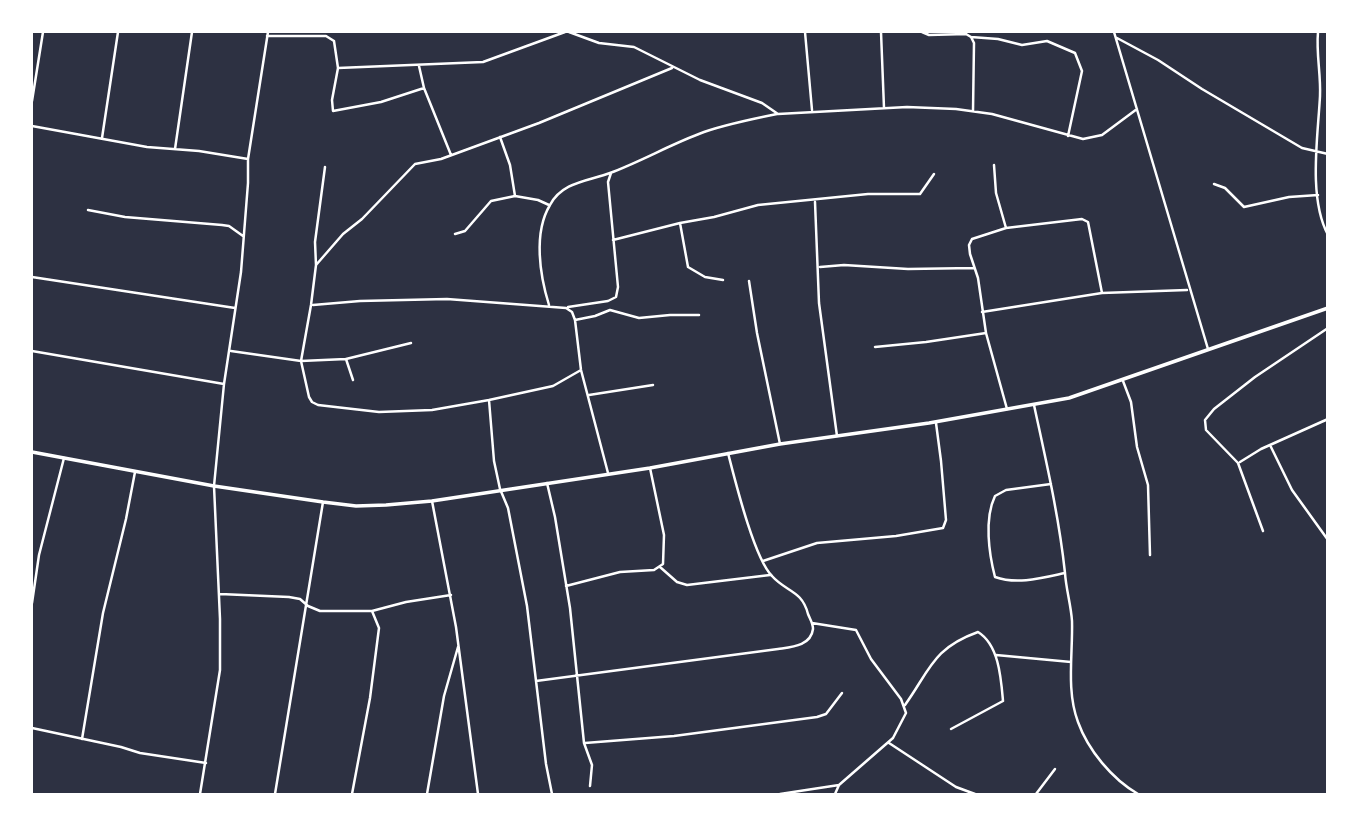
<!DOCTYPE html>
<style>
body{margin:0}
#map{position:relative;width:1359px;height:826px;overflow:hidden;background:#2d3142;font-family:Mulish,sans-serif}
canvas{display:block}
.frame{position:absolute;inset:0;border:33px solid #fff;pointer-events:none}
</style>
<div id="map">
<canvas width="1359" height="826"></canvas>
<div class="frame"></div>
</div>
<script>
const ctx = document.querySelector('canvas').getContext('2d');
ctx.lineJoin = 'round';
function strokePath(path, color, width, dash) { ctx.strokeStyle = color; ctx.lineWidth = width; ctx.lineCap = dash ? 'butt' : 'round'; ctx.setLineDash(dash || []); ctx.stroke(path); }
const minor = new Path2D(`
 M569 32 599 43 634 47 700 80 762 103 778 114 907 107 956 109 992 114 1083 139 1102 135 1137 109
 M805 32 812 110
 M881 32 884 108
 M922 32 929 35 966 34 971 37 974 43 973 111
 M1114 32 1208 349
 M1318 32C1316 54 1321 74 1320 96 1318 136 1308 198 1328 235
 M267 36H326L334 41 338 68 332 100 333 111 381 102 424 88
 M971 37 998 39 1022 45 1047 41 1075 53 1082 71 1068 136
 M1117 38 1158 60 1202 89 1302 148 1328 154
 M419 66 424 88 451 155
 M338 68 483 62 565 32
 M32 101 43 32
 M32 126 147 147 199 151 248 159
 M500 137 510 165 515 196 538 200 549 205
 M102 138 118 32
 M175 149 192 32
 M994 165 996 193 1006 228
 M325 167 315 242 316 265 311 305 301 361 309 397 312 402 318 405 379 412 432 410 489 400 494 461 500 489 508 508 527 606 546 764 552 794
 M1214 184 1225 188 1244 207 1289 197 1318 195
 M815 202 819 303 837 436
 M88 210 125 217 222 225 229 226 243 236
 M680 223 688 267 705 277 723 280
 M455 234 465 231 491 201 515 196
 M613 240 680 223 714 217 758 205 868 194H920L934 174
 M316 265 343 234 362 219 415 164 441 159 539 123 672 68
 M820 267 844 265 908 269 974 268
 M32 277 235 308
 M749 281 757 333 780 444
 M313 305 360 301 447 299 566 308 572 312 575 320 581 370 608 473
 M549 305C540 276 533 233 550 205 562 182 588 181 610 173 642 161 671 144 704 132 727 124 752 119 777 114
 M568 307 608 301 616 297 618 287 608 182 611 173
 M982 312 1102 293 1187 290
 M575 320 595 316 610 310 639 318 670 315H699
 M875 347 926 342 986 333
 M32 351 224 384
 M231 351 301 361 346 359 411 343
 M346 359 353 380
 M1123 381 1131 402 1137 447 1148 485 1150 555
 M589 395 653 385
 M489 400 553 386 581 370
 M1034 405C1046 461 1059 516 1065 573 1066 589 1071 605 1072 621 1073 654 1066 690 1078 722 1088 750 1112 779 1138 794
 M1007 409 986 333 978 278 970 254 969 245 972 239 1006 228 1082 219 1088 222 1102 293
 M1270 445 1292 490 1328 540
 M1240 462 1261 449 1328 419
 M547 483 555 517 570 608 584 743 592 765 590 786
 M1051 484 1006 490 995 496C984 519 989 554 995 577 1017 585 1042 578 1065 573
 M432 501 456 627 478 794
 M1263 531 1238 463 1206 430 1205 420 1214 409 1255 377 1328 328
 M763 561 817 543 896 536 943 528 946 520 941 461 936 423
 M660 567 677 582 687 585 770 575
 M566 586 620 572 654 570 663 564 664 535 650 468
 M220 594 289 597 300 599 308 606 320 611H372L379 628 370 698 352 794
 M32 603 39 555 64 458
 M372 611 406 602 451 595
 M996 655 1071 662
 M536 681 778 649C791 647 811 646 813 629 813 623 810 619 808 614 802 590 786 592 772 576 754 558 735 480 728 453
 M905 705C930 670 933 648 978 632 999 645 1001 678 1003 701L951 729
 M32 728 121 747 140 753 206 763
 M82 739 103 613 126 519 135 472
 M585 743 674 736 817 717 826 714 842 693
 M889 743 956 787 975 794
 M200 794 220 670V619L214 486 224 384 241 272 248 183V159L268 32
 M275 794 323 502
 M427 794 444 696 458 647
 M780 794 839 785 893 738 906 713 901 699 871 659 856 630 812 623
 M835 794 839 785
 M1036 794 1055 769`);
const tertiary = new Path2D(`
 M32 452 214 486 323 502 356 506 386 505 432 501 650 468 780 444 929 423 1069 398 1328 308`);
strokePath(minor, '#fff', 2.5);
strokePath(tertiary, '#fff', 3.5);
</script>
